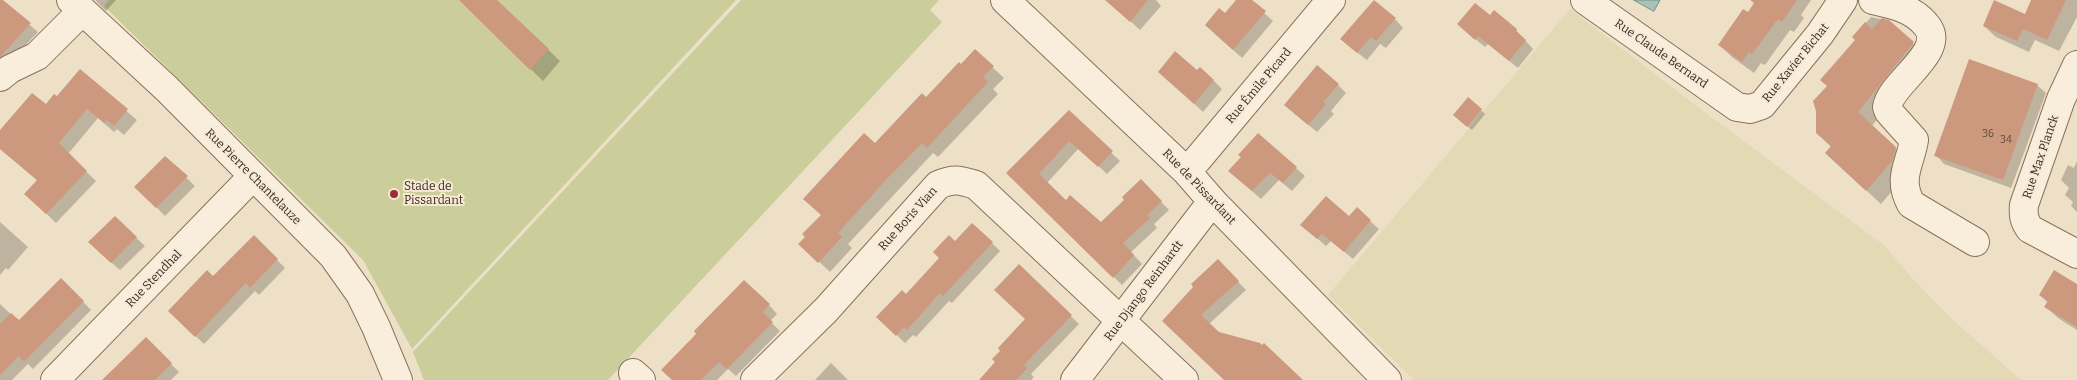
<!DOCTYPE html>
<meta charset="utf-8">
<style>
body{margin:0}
canvas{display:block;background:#eee0c7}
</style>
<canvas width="2077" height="380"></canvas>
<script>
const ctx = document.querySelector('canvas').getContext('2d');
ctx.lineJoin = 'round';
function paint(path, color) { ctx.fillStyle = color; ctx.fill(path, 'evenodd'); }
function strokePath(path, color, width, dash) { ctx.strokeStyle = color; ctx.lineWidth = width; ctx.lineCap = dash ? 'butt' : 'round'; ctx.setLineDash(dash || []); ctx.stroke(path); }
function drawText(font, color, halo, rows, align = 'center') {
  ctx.font = font + ' Bitter,serif'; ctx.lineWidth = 4; ctx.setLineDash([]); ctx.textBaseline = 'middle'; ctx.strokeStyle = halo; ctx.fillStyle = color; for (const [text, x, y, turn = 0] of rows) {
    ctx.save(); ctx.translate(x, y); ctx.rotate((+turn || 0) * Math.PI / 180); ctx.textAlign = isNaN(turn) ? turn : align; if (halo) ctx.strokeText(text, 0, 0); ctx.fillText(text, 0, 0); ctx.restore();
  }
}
const farmland = new Path2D(`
 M1570 9 1711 117 1884 245 1912 278 1951 318 2021 380H1414L1328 295Z`);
const green = new Path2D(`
 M109 0H736L412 349 363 260 104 6Z
 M741 0H939L930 10 942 22 608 380H424L413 352Z`);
const water = new Path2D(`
 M1634 0H1660L1654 11Z`);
const shadow = new Path2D(`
 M0 0 38 32 5 67 0 64Z
 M95 0H116L106 11Z
 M476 0H496L560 61 543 81 469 8Z
 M1107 0H1156L1161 6 1140 30Z
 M1238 0H1250L1273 21 1242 58 1215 34 1225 15Z
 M1758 0H1811L1801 15 1804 18 1794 32 1790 30 1765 65 1761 63 1754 73 1732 57 1720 45 1748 14Z
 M2032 0H2077V17L2059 51 2035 40 2029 52 1996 37 1984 26 2026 16Z
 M1495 12 1516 30 1533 49 1518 68 1488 44 1485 47 1467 32Z
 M1871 17 1889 21 1927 56 1872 126 1910 162 1906 175 1881 204 1841 167 1832 148 1817 133 1828 86 1857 40 1854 37Z
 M1395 19 1403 28 1386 48 1380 44 1367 60 1350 47Z
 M975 51 1004 78 993 89 998 94 938 157 933 153 848 244 852 248 830 272 811 254 822 215 875 145 961 66Z
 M80 71 137 120 124 135 117 129 114 132 98 118 68 154 96 181 56 223 26 194 38 181 0 149V136L57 98Z
 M1197 71 1213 80 1222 89 1203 112 1169 80Z
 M1338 85 1346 93 1331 111 1334 114 1317 132 1294 113Z
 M2037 85 2046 93 2011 188 1944 164 1936 155Z
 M1481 110 1485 114 1472 130 1458 119Z
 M1069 112 1120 161 1107 174 1079 148 1047 183 1066 202 1101 224 1126 200 1141 181 1169 210 1154 224 1157 228 1131 252 1142 264 1122 285 1008 173Z
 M1258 135 1305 176 1292 191 1279 180 1261 199 1238 179 1243 157Z
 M165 157 195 186 165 216 136 187Z
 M2077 161V212L2071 206 2073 202 2065 195 2069 188 2061 180 2068 165 2074 168Z
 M115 218 145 246 120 270 98 251Z
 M1349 218 1370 221 1379 229 1353 259 1331 241 1326 246 1311 233Z
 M0 222 28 247 8 270 6 268 0 275Z
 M254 237 285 268 259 295 255 291 204 344 169 311 213 277Z
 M955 243H992L1000 251 952 303 949 301 916 337 913 335 905 343 878 317 906 296Z
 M1218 261 1246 290 1209 324 1218 333 1301 380H1237L1172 329Z
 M1019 266 1079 324 1031 374 1034 377 1031 380H981L997 363 1026 319Z
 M61 279 91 310 33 369 28 364 12 380H0V336L6 330 0 323V304L19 322Z
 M2077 285V330L2058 318 2046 307 2048 303 2040 295Z
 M769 305 777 314 770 321 780 331 736 376 728 369 717 380H673L698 334Z
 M146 339 179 372 171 380H104Z
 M831 363 848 380H815Z`);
const building = new Path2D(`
 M0 0H3L31 23 0 57Z
 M459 0H497L549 49 530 70Z
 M1105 0H1148L1130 22Z
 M1236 0H1252L1266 11 1233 50 1205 25 1219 8 1225 13Z
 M1374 0 1396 18 1376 41 1371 37 1357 53 1340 39Z
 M1750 0H1797L1782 22 1778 19 1752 54 1749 52 1742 62 1718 45 1743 9 1748 12 1754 3Z
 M1994 0 2025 14 2031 0H2066L2047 40 2023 29 2017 41 1983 26Z
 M1475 3 1490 15 1494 10 1517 29 1516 31 1526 40 1509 61 1478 36 1475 40 1457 24Z
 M1882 18 1889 20 1914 42 1858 112 1896 147 1892 161 1866 191 1825 153 1831 146 1816 133V111L1813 101 1827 86 1820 80 1855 40 1852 37 1865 22 1872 29Z
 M975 49 994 66 983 77 988 82 927 148 922 143 883 183 838 233 842 237 818 263 798 244 805 237 802 234 821 215 803 199 864 133 875 143 922 93 926 97 959 62 961 64Z
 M1175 51 1197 70 1200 67 1214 80 1194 104 1158 72Z
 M1969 59 2038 84 2003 180 1934 156Z
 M1317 65 1339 84 1323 102 1326 104 1308 125 1284 105Z
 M80 69 128 109 114 126 107 120 104 123 87 109 59 143 87 171 46 214 24 194 37 180 0 149V130L32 93 46 104 54 94 57 96Z
 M1468 97 1482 109 1467 127 1453 115Z
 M1069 110 1113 151 1098 167 1069 141 1039 174 1066 200 1070 195 1101 222 1124 200 1122 197 1141 179 1162 201 1147 215 1150 218 1123 243 1134 255 1113 278 1006 173Z
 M1258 133 1297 167 1283 183 1270 173 1252 191 1228 171 1241 157 1238 155Z
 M165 156 188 176 156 208 134 187Z
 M1326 196 1349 216 1357 207 1371 220 1344 252 1322 234 1317 239 1300 225Z
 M115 216 137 237 111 263 88 242Z
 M972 223 993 242 943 296 940 293 907 330 904 327 896 336 876 317 902 290 906 294 939 258 933 252 949 235 955 241Z
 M254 235 278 259 250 288 246 283 195 337 168 311 207 270 213 276Z
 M1218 259 1239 281 1201 315 1219 332 1260 343 1262 345 1264 343 1303 380H1224L1162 321 1193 287 1191 284Z
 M1019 264 1072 315 1024 365 1027 368 1016 380H979L995 362 992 359 1000 351 998 348 1025 319 994 290Z
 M2054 270 2077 284V327L2044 307 2048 301 2039 295Z
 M61 278 84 301 24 362 19 356 0 375V324L11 313 19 320Z
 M744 280 770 304 763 312 773 322 727 369 719 362 701 380H672L661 370 696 334 694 331Z
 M146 337 172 363 155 380H102Z`);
const minor = new Path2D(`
 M71 0 167 89 333 256 360 294 376 327 398 380
 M1005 0 1186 171 1214 203 1387 380
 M1585 0 1737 107 1750 109 1762 105 1820 34 1843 0
 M1873 0C1892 4 1914 9 1927 26 1947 52 1891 82 1887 107L1889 112 1914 140C1910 165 1897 178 1911 204L1975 242
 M2077 65 2061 99 2024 205C2023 215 2024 221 2030 229L2077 254
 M0 77 10 69 37 56 82 11
 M1186 171 1197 160 1331 0
 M633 373 641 380
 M55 380 252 177
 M755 380 826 310 938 185C954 178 960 180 976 185L1184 380
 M1075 380 1204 212 1214 203`);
const markers = [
 [394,194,5,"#992d36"]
];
const numberNames = [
 ["36",1988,134],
 ["34",2006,140]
];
const streetNames = [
 ["Rue Claude Bernard",1661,54,35],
 ["Rue Xavier Bichat",1796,63,-51],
 ["Rue Émile Picard",1259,86,-50],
 ["Rue Max Planck",2041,157,-71],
 ["Rue Pierre Chantelauze",253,177,45],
 ["Rue de Pissardant",1199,187,46],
 ["Rue Boris Vian",908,219,-48],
 ["Rue Stendhal",154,279,-46],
 ["Rue Django Reinhardt",1144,291,-53]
];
const poiNames = [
 ["Stade de",404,187],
 ["Pissardant",404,201]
];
paint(farmland, '#e4d9b5');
paint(green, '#cbcd9b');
paint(water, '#a8c2b9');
strokePath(water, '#6f9186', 1);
paint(shadow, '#0003');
paint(building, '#cc987e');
strokePath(minor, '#8a715c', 30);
strokePath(minor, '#f9eedb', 28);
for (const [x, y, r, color] of markers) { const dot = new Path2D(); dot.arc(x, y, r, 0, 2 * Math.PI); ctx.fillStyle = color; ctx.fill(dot); strokePath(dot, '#f6ead7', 2); }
drawText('10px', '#5f4638', null, numberNames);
drawText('12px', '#3b2b20', '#f6ead7', streetNames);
drawText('12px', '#3b2b20', '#f6ead7', poiNames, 'left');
</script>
